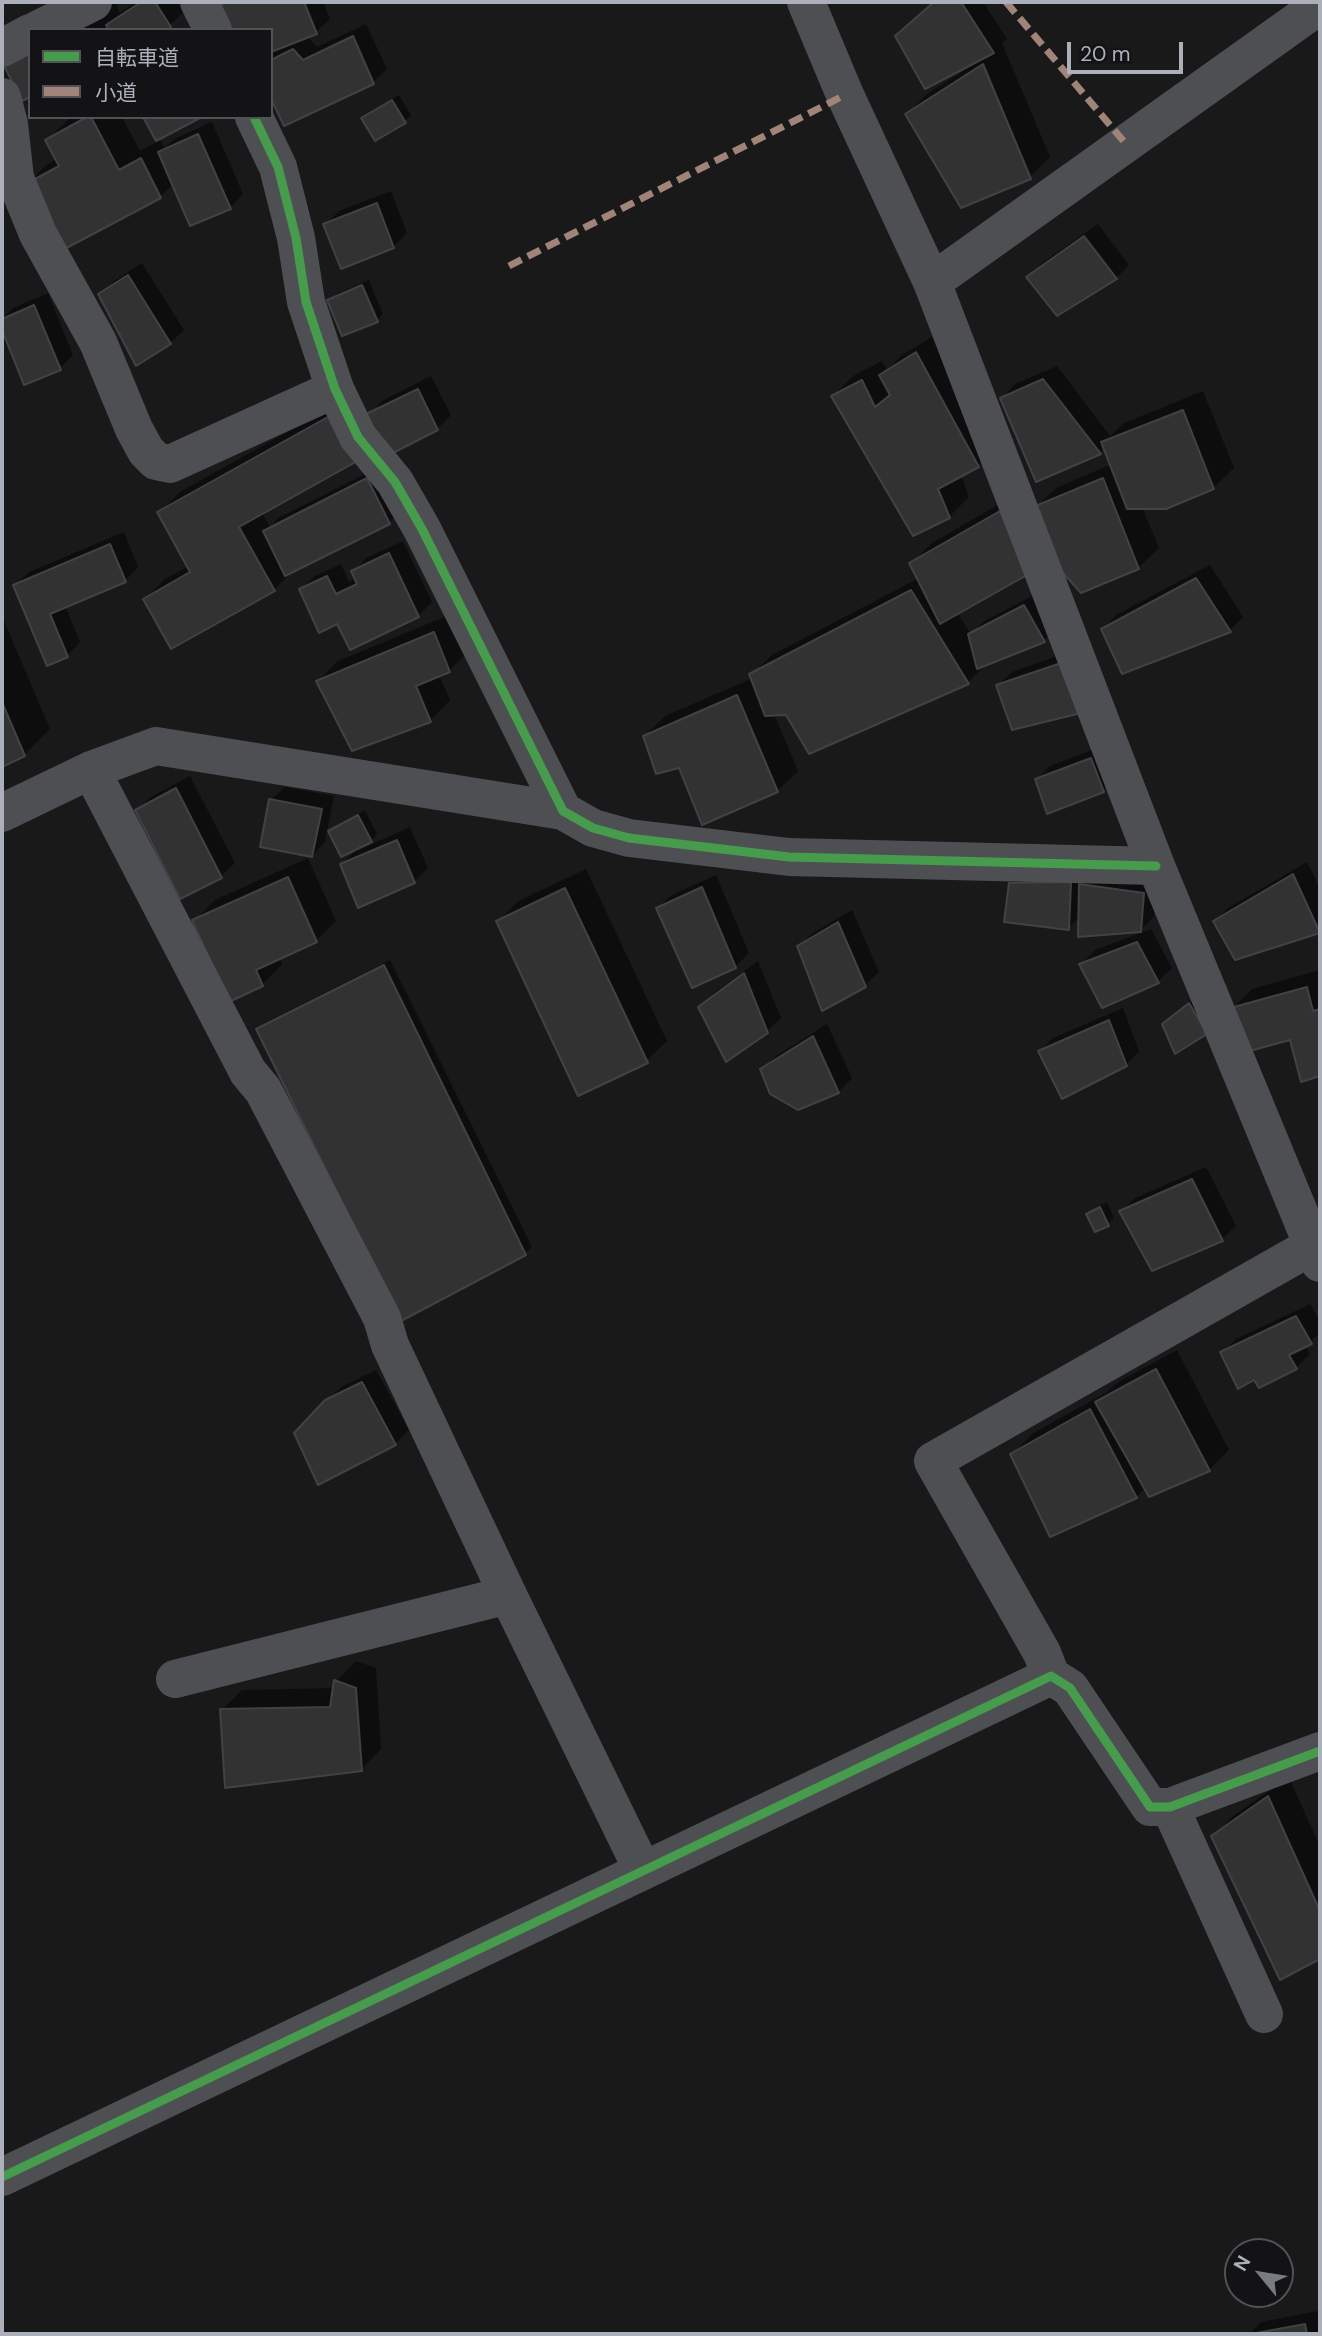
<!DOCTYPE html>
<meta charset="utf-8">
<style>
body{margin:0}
#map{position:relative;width:1322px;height:2336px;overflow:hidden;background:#191919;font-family:"DM Sans","Noto Sans JP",sans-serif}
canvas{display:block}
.frame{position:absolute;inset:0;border:4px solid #abb0ba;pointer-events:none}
.legend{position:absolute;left:28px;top:28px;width:245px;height:91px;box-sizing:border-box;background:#131315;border:2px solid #505257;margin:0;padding:9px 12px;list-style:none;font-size:21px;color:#abb0ba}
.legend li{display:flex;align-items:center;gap:14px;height:35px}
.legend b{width:35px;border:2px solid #505257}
.north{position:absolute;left:1224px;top:2238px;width:70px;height:70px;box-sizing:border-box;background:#131315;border:2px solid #505257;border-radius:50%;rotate:300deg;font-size:19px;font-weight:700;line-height:28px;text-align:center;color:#abb0ba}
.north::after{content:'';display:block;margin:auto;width:24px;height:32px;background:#787b82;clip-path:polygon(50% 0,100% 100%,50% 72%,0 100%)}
.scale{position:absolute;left:1067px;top:42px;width:116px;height:32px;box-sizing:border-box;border:4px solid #abb0ba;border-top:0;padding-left:9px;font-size:21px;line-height:24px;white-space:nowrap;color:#abb0ba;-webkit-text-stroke:5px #131315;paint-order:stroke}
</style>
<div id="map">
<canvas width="1322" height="2336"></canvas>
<div class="frame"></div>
<ul class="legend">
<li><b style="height:9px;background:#469c4c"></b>自転車道</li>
<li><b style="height:9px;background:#a18479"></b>小道</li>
</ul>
<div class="north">N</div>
<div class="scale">20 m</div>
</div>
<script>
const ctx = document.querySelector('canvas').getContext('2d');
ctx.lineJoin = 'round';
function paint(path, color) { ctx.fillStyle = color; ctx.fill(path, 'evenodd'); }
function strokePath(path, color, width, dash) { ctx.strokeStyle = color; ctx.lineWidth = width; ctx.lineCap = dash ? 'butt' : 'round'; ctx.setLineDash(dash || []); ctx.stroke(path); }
const shadow = new Path2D(`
 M105 2H115L120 13 137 2H177L184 12 164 30H52Z
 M223 2H323L330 19 316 32 307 36 317 47 366 24 387 69 373 82 285 124 271 95V55L278 48 271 30 217 8Z
 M934 2H983L1007 39 1002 43 1050 157 1030 177 907 114 927 94 966 69 911 23Z
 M399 95 411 115 405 121 363 118 370 112Z
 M71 117H122L140 151 158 141 145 117 165 148 174 139 212 122 243 194 230 208 174 183 160 197 59 249 26 185 46 165 57 159 47 140Z
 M391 191 407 233 393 247 325 225 339 211Z
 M1098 224 1129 265 1116 278 1029 277 1042 263Z
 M142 263 184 330 170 343 101 295 114 281Z
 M369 280 383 314 377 320 330 300 336 294Z
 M48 293 73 355 60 368 25 383 2 326V319L13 308Z
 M937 334 998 446 978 466 961 475 969 497 949 517 833 396 853 376 882 361 887 370 902 355Z
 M1057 366 1110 436 1124 423 1203 391 1234 468 1213 488 1142 507 1159 548 1138 568 1035 508 1056 488 1112 464 1105 447 1100 452 1002 398 1015 384Z
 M431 376 451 415 437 429 381 437 262 513 270 527 278 518 381 466 402 509 389 523 293 570 274 590 145 599 165 579 189 566 159 513 180 492 355 394 368 416 382 401Z
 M1020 492 957 612 971 634 984 621 1038 593 1057 627 1044 640 989 662 968 682 809 752 787 713 774 714 798 771 777 791 680 766 645 736 665 716 753 678 751 675 772 655 919 578 911 564 932 543Z
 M124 532 138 567 125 581 65 606 80 642 67 656 15 585 29 572Z
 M403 541 432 602 418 616 338 621 301 589 315 576 341 564 349 582 356 578 353 572 366 558Z
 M1210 565 1243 617 1230 630 1123 671 1103 629 1116 615Z
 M454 613 469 651 449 671 439 675 450 700 430 721 318 681 338 661Z
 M2 616 50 729 24 755 2 765Z
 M1077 649 1093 698 998 685 1012 672Z
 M1105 745 1117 777 1103 790 1037 779 1050 766Z
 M190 776 235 863 221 876 181 897 137 810 151 797Z
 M285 787 334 796 325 842 312 856 271 800Z
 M365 810 377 834 365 847 410 827 428 868 414 882 359 905 342 864 359 847 331 831 337 825Z
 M308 858 336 921 316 941 279 957 282 964 262 985 195 920 215 900Z
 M1307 862 1320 888V931L1236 958 1215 922 1228 908Z
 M586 869 667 1041 646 1061 498 922 518 901Z
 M1024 870 1156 880 1154 917 1140 930 1080 916 1068 929 1010 884Z
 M716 875 749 953 735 967 658 908 672 895Z
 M852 910 879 972 865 985 799 946 813 933Z
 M1151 929 1172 968 1158 981 1102 1006 1081 964 1095 950Z
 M390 960 532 1247 525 1253 402 1319 258 1029 264 1023Z
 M758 961 781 1018 767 1031 701 1007 714 993Z
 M1320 970V1074L1302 1079 1291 1038 1232 1009 1252 989Z
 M1196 998 1212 1026 1171 1018Z
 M1123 1008 1139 1051 1126 1065 1040 1051 1053 1038Z
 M827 1024 852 1078 838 1092 762 1069 776 1056Z
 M1206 1167 1236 1226 1222 1239 1153 1268 1121 1212 1135 1198Z
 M1107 1202 1114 1218 1108 1224 1088 1214 1095 1208Z
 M1310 1304 1320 1321V1333L1305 1345 1310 1354 1296 1368 1260 1385 1255 1377 1222 1352 1236 1339Z
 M1177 1350 1229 1450 1209 1470 1145 1488 1136 1497 1012 1455 1032 1434 1107 1392 1118 1382Z
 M376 1370 409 1430 395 1444 326 1402 341 1387Z
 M356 1661 376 1668 381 1749 361 1770 222 1710 242 1690 335 1688 336 1681Z
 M1289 1777 1320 1847V1957L1281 1978 1213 1837 1233 1816Z
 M1318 2311 1320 2334H1249L1261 2322Z`);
const building = new Path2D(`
 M141 2H155L171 27 167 30H109L106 25Z
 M229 2H304L317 34 271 52V30H224L215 7Z
 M934 2H961L994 53 925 89 895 36Z
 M353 36 374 84 284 126 271 99V60L293 49 303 60Z
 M30 49V97L22 101 3 64Z
 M983 64 1031 179 961 208 905 114Z
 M392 100 406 123 375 141 361 118Z
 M87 117H91L119 170 141 158 161 198 59 252 24 185 59 166 45 140Z
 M143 117H202L156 141Z
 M198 134 231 209 190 226 158 152Z
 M377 203 394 248 341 269 323 224Z
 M1084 236 1117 279 1057 316 1026 277Z
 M128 275 171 344 136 366 98 294Z
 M362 285 378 322 342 336 327 300Z
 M34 305 61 370 24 385 2 330V319Z
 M916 352 979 467 938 489 950 518 913 536 831 396 862 380 875 407 890 395 879 375Z
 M1043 379 1101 454 1036 482 1000 398Z
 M418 389 438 430 389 455 366 414Z
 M1183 410 1214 489 1166 509H1127L1101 442Z
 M335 413 361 459 239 527 275 591 171 649 143 599 190 572 157 512Z
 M367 478 390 524 285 576 263 531Z
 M1103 478 1139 569 1081 593 1057 566 1033 507Z
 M1000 511 1027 575 940 624 909 563Z
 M110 544 126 582 50 614 68 657 47 666 13 585Z
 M389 553 419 617 350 650 337 624 319 633 299 589 327 576 336 594 357 584 351 571Z
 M1196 578 1231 632 1122 674 1101 629Z
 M911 590 969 684 809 754 786 715 765 716 749 674Z
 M1024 605 1045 642 977 669 968 634Z
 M434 632 450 672 416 686 431 722 352 751 316 681Z
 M1064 662 1081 713 1012 730 996 685Z
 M737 695 778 792 702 825 679 768 656 774 643 736Z
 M2 702 25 756 2 767Z
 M1091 758 1104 792 1047 814 1035 779Z
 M176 788 222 878 180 899 135 810Z
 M269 799 322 809 312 857 260 847Z
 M358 815 372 842 341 857 328 831Z
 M397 840 415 883 358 908 340 864Z
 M1293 874 1320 933 1235 960 1213 921Z
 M288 877 317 942 256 970 263 986 229 1002 192 920Z
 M1071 882 1069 930 1004 922 1009 883Z
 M1079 884 1144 893 1141 932 1078 937Z
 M702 887 736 968 692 988 656 908Z
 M565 888 648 1063 578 1096 496 921Z
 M838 922 866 987 822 1011 797 946Z
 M1137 942 1159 983 1102 1008 1079 964Z
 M384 965 526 1255 401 1321 256 1029Z
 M744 973 768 1033 726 1062 698 1007Z
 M1307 987 1313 1011 1320 1009V1076L1301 1082 1290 1040 1242 1053 1230 1008Z
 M1189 1003 1207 1034 1175 1054 1162 1024Z
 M1109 1020 1127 1066 1062 1099 1038 1051Z
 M813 1036 839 1093 798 1110 770 1094 760 1069Z
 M1192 1179 1223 1241 1152 1271 1119 1211Z
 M1100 1207 1109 1226 1095 1232 1086 1214Z
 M1296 1316 1312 1344 1289 1355 1297 1369 1259 1388 1254 1380 1238 1389 1220 1352Z
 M1156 1369 1210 1471 1149 1497 1095 1402Z
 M362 1382 396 1445 318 1485 294 1433 325 1400Z
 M1090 1409 1137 1498 1050 1537 1010 1454Z
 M334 1680 356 1688 362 1771 225 1788 220 1709 330 1707Z
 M1268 1796 1320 1911V1959L1280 1980 1211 1836Z
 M1305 2324 1307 2334H1251Z`);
const minor = new Path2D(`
 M199 2 213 30
 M806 2 845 95 932 282 1156 866 1320 1263
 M37 30 93 2
 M2 48 30 33
 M2 97 9 124 15 178 38 234 98 342 134 429 146 451 156 461 170 464 335 389
 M254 117 278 167 296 238 306 302 335 389 358 437 395 482 422 529 563 811 593 828 629 838 789 857 1156 866
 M932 282 1320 5
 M91 770 248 1072 263 1090 382 1318 390 1345 508 1595 643 1871
 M2 813 91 770 156 746 563 811
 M1051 1676 1042 1653 933 1461 1312 1246
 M175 1679 508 1595
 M1170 1807 1264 2014
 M2 2177 1051 1676 1070 1688 1150 1807H1170L1320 1751`);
const quiet = new Path2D(`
 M1006 2 1126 144
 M509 266 845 95`);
const cycleway = new Path2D(`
 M254 117 278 167 296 238 306 302 335 389 358 437 395 482 422 529 563 811 593 828 629 838 789 857 1156 866
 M2 2177 1051 1676 1070 1688 1150 1807H1170L1320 1751`);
paint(shadow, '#0007');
paint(building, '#323233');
strokePath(building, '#414245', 2);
strokePath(minor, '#4d4f52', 38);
strokePath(quiet, '#a18479', 7, [14, 7]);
strokePath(cycleway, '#469c4c', 9);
</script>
